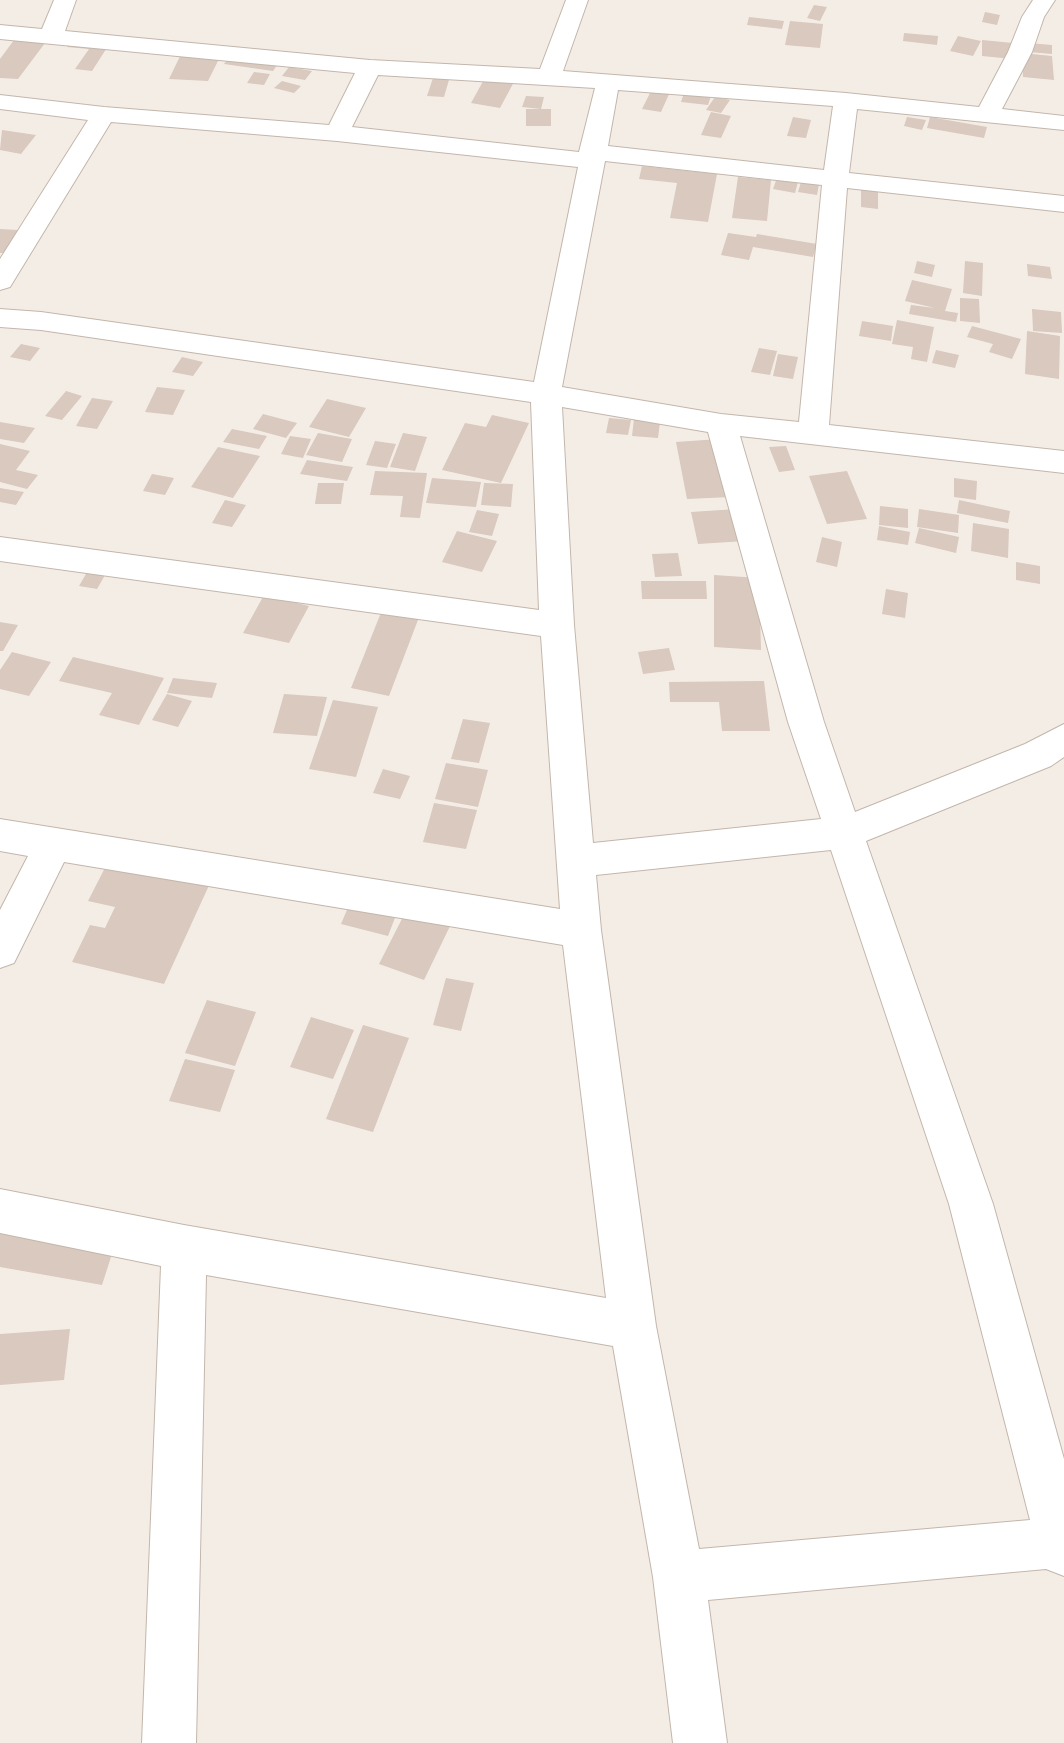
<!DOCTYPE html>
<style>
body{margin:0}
canvas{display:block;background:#f4ede6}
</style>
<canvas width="1064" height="1743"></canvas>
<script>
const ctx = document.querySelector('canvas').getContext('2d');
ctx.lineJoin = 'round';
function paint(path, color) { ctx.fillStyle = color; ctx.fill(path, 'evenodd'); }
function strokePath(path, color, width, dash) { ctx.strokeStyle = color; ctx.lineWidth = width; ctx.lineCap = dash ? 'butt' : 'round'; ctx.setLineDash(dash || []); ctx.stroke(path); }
const building = new Path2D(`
 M814 5 827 7 820 21 807 18Z
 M985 12 1000 15 997 25 982 22Z
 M749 17 784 21 782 29 747 25Z
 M790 21 823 24 820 48 785 45Z
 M904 33 938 36 937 45 903 41Z
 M74 36 110 43 92 71 75 69 89 49 67 47Z
 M958 36 981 41 973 56 950 51Z
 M14 40 45 43 18 79 0 78V59Z
 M982 40 1013 43V59L982 56Z
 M1017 42 1052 45V54L1017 51Z
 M186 44 225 47 208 81 169 79Z
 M234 51 282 58 273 71 224 64Z
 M1022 53 1052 56 1054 80 1023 77Z
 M289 67 312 71 305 80 282 76Z
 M254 72 270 74 264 85 247 83Z
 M435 72 451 73 444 97 427 96Z
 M486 76 515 80 500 108 471 103Z
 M282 81 301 86 294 93 274 88Z
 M652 89 670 92 661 112 642 109Z
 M684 93 711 96 708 105 681 102Z
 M526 96 544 97 541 109 522 107Z
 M715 97 730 100 721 113 706 110Z
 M526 109H551V126H526Z
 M711 112 731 116 721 138 701 135Z
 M793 117 811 120 806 138 787 136Z
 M907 117 926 120 922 130 904 126Z
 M930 117 987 127 984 138 927 128Z
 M2 130 36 135 21 154 0 150Z
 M642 166 717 174 708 222 670 218 677 183 639 179Z
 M738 177 771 180 767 221 732 218Z
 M777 178 798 182 795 193 773 189Z
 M801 182 819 184 817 195 798 192Z
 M861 189 878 190V209L861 207Z
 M0 229 18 230 6 253H0Z
 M728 233 756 237 757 234 817 244 813 257 753 247 749 260 721 255Z
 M917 261 935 265 932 277 914 273Z
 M965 261 983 263 982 296 963 293Z
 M1027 264 1050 267 1052 279 1028 276Z
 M912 280 952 289 945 311 958 313 956 322 909 314 911 305 935 308 905 301Z
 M960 298 979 299 980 323 960 321Z
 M1032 309 1061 312 1062 333 1033 331Z
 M897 320 934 327 927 362 911 359 913 347 892 344Z
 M862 321 893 326 891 341 859 336Z
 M972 326 1021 339 1012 359 989 352 993 344 967 337Z
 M1027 331 1060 336 1059 379 1025 374Z
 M21 344 40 348 30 361 10 357Z
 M759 348 777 351 770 375 751 372Z
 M936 350 959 355 955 368 932 363Z
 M778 354 798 357 793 379 773 376Z
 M182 357 203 362 193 376 172 372Z
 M157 387 185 390 173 415 145 412Z
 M66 391 82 396 62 420 45 416Z
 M92 398 113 401 97 429 76 426Z
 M327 399 366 408 349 437 309 427Z
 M263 414 297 423 286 438 253 429Z
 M492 415 529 423 501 483 442 470 465 423 486 427Z
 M609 418 631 420 628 435 606 433Z
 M634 419 660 422 658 438 632 436Z
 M0 422 35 428 24 443 0 439Z
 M232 429 267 436 259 449 223 442Z
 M318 433 352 439 342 462 306 455Z
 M403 433 427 437 415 471 390 467Z
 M290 436 311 439 303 458 281 454Z
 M719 439 731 497 687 499 676 442Z
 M375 441 396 444 387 468 366 465Z
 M0 444 30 451 16 470 38 475 27 489 0 482Z
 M786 446 795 470 779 472 769 447Z
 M218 447 260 456 233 498 191 487Z
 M307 460 353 467 347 481 300 474Z
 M375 471 427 473 420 518 400 517 403 496 370 495Z
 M847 471 867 519 827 524 809 476Z
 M152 474 174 478 165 495 143 491Z
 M432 478 481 482 476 507 426 503Z
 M954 478 977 481 976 500 954 497Z
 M318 483H344L341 504H315Z
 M484 483 513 484 511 507 481 505Z
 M0 488 24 492 16 505 0 502Z
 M225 500 246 505 232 527 212 523Z
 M959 500 1010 511 1008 523 957 513Z
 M880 506 908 509V528L879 525Z
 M737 509 745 541 698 544 691 512Z
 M919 509 959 515 958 533 917 527Z
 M477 510 499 514 492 536 469 532Z
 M973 523 1009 529 1008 558 971 551Z
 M879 526 910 532 908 545 877 540Z
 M919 528 959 537 956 553 915 543Z
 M457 531 497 541 482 572 442 562Z
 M822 537 842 542 837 567 816 562Z
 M678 553 682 576 655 577 652 554Z
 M1016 562 1040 566V584L1016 580Z
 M90 567 108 570 97 589 79 586Z
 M714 575 759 578 761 650 714 647Z
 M641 581H706L707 599H642Z
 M886 589 908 593 905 618 882 614Z
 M264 595 309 606 289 643 243 633Z
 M384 605 421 612 389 696 351 688Z
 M0 622 18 625 3 651H0Z
 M669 648 675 670 643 674 638 652Z
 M12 652 51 662 29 696 0 689V670Z
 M73 657 164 678 139 725 99 715 112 693 59 681Z
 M173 678 217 683 212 698 167 693Z
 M764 681 770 731H722L719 702H670L669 682Z
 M167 694 192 701 178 727 152 720Z
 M284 694 327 697 317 736 273 733Z
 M333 700 378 707 356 777 309 769Z
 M463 719 490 723 479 763 451 759Z
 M446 763 488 770 478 807 435 799Z
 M383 769 410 776 400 799 373 793Z
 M434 803 477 810 466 849 423 842Z
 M110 858 211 881 164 984 72 962 90 925 105 928 115 907 88 901Z
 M352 898 398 910 388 936 341 924Z
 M408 907 452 922 424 980 379 964Z
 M446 978 474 983 461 1031 433 1025Z
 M207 1000 256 1012 235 1066 185 1053Z
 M311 1017 354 1030 333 1079 290 1067Z
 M363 1025 409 1038 373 1132 326 1119Z
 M185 1059 235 1070 220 1112 169 1101Z
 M0 1209 120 1229 102 1285 0 1267Z
 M70 1329 64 1380 0 1385V1334Z`);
const minor = new Path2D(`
 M54 0H76L65 31 370 60 540 69 566 0H588L563 71 846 93 979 107 1008 52 1022 17 1033 0H1055L1044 17 1032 52 1002 109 1064 116V130L857 109 849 173 1064 196V212L847 188 829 425 1064 451V473L740 436 824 722 855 812 1025 744 1064 724V757L1051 766 866 841 993 1204 1064 1459V1576L1046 1569 708 1600 727 1743H673L653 1577 613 1346 206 1275 196 1743H142L161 1266 0 1233V1189L184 1225 606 1298 563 945 64 862 14 963 0 968V910L28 856 0 851V819L560 909 541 636 0 561V537L539 610 531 402 41 330 0 327V309L41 312 534 382 578 167 337 141 111 122 10 287 0 290V259L88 120 0 109V95L104 107 329 125 355 73 0 39V25L42 29ZM378 75 595 88 579 152 352 127ZM618 90 833 106 824 170 608 146ZM605 161 822 185 799 422 721 414 562 387ZM562 407 708 432 788 722 821 819 593 843 574 625ZM831 850 949 1204 1030 1520 699 1549 656 1326 601 930 596 875Z`);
paint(building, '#d9c9be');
strokePath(minor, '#c3b6ab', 2);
paint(minor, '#fff');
</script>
